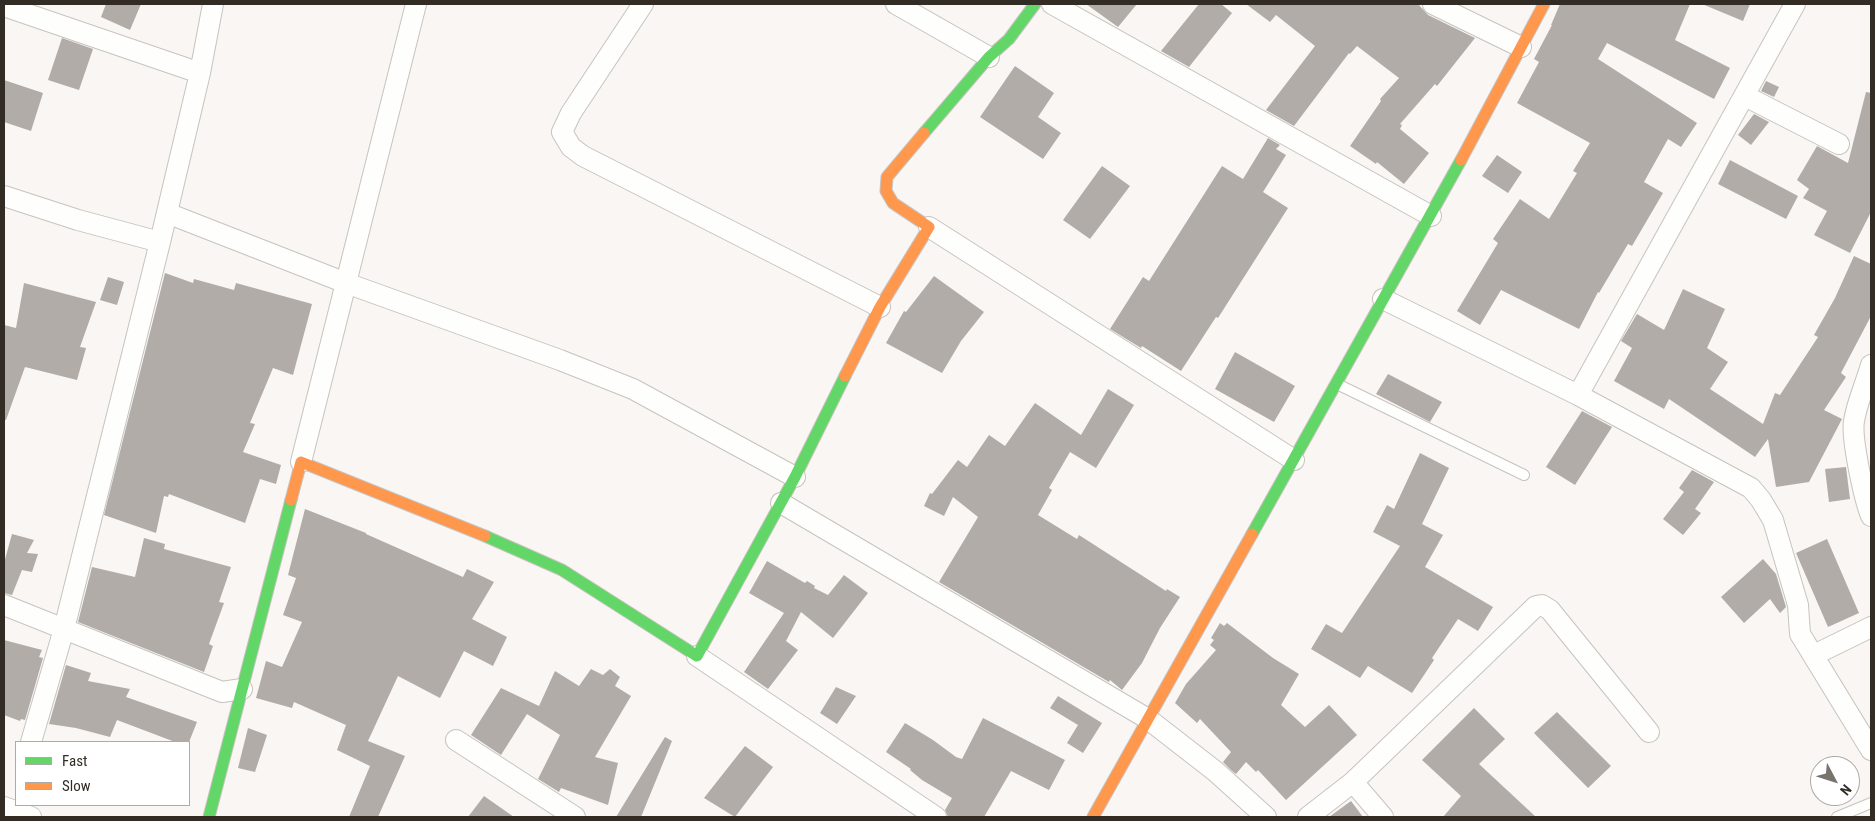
<!DOCTYPE html>
<style>
body{margin:0}
#map{position:relative;width:1875px;height:821px;overflow:hidden;background:#faf6f3;font-family:"Roboto Condensed",sans-serif}
canvas{display:block}
.frame{position:absolute;inset:0;border:5px solid #322c25;pointer-events:none}
.legend{position:absolute;left:15px;top:741px;width:175px;height:65px;box-sizing:border-box;background:#fff;border:1px solid #adaba8;margin:0;padding:6px 9px;list-style:none;font-size:15px;color:#322c25}
.legend li{display:flex;align-items:center;gap:10px;height:25px}
.legend b{width:25px;border:1px solid #adaba8}
.north{position:absolute;left:1810px;top:756px;width:50px;height:50px;box-sizing:border-box;background:#fff;border:1px solid #adaba8;border-radius:50%;rotate:130deg;font-size:14px;font-weight:700;line-height:20px;text-align:center;color:#322c25}
.north::after{content:'';display:block;margin:auto;width:18px;height:22px;background:#78736d;clip-path:polygon(50% 0,100% 100%,50% 72%,0 100%)}
</style>
<div id="map">
<canvas width="1875" height="821"></canvas>
<div class="frame"></div>
<ul class="legend">
<li><b style="height:6px;background:#63d668"></b>Fast</li>
<li><b style="height:6px;background:#ff974d"></b>Slow</li>
</ul>
<div class="north">N</div>
</div>
<script>
const ctx = document.querySelector('canvas').getContext('2d');
ctx.lineJoin = 'round';
function paint(path, color) { ctx.fillStyle = color; ctx.fill(path, 'evenodd'); }
function strokePath(path, color, width, dash) { ctx.strokeStyle = color; ctx.lineWidth = width; ctx.lineCap = dash ? 'butt' : 'round'; ctx.setLineDash(dash || []); ctx.stroke(path); }
const building = new Path2D(`
 M106 4H141L130 30 101 17Z
 M1086 4H1137L1118 27Z
 M1199 4H1221L1232 13 1189 67 1161 51Z
 M1246 4H1418L1428 15 1475 38 1437 86 1435 84 1400 124 1402 125 1400 129 1429 153 1404 184 1377 162 1376 164 1350 146 1381 101 1380 99 1399 78 1357 46 1350 54 1349 53 1294 126 1266 110 1315 46 1276 15 1270 22Z
 M1560 4H1690L1675 40 1730 68 1714 99 1607 43 1598 59 1697 123 1681 147 1668 139 1644 182 1663 193 1632 246 1628 244 1599 293 1598 292 1579 329 1501 290 1480 325 1457 311 1498 243 1493 239 1520 199 1549 219 1577 173 1573 171 1590 143 1517 103 1539 62 1534 59 1552 25H1551Z
 M1702 4H1750L1743 21Z
 M62 38 93 49 79 90 48 80Z
 M1015 66 1054 93 1038 117 1061 133 1043 159 980 117Z
 M4 80 43 93 31 131 4 122Z
 M1766 81 1779 87 1774 97 1761 91Z
 M1866 92 1871 93V212L1850 253 1814 235 1827 211 1803 198 1809 189 1797 180 1817 146 1848 163Z
 M1754 114 1769 122 1751 145 1738 135Z
 M1268 138 1280 145 1276 149 1286 155 1263 192 1288 208 1218 318 1216 317 1181 371 1142 346 1141 348 1110 329 1143 277 1149 281 1222 166 1243 179Z
 M1497 155 1522 172 1508 193 1482 176Z
 M1730 160 1798 196 1786 219 1718 184Z
 M1102 166 1130 186 1090 239 1063 220Z
 M1854 256 1871 264V316L1841 373 1846 377 1824 410 1842 419 1809 482 1776 487 1768 439 1755 457 1669 399 1664 409 1614 381 1632 348 1621 341 1637 314 1664 330 1683 289 1725 309 1707 348 1728 362 1710 389 1763 424 1775 393 1780 395 1818 337 1814 335 1835 298Z
 M165 273 193 283 194 279 234 290 236 283 312 304 293 375 273 368 250 423 255 424 243 452 281 465 276 484 260 479 245 523 169 494 168 497 164 496 156 533 104 515Z
 M934 276 984 312 961 341 942 373 886 343 904 311 906 312Z
 M108 277 124 282 117 305 100 300Z
 M24 283 96 302 80 347 86 348 77 380 25 367 6 420H4V325L16 328Z
 M1235 352 1295 386 1274 422 1215 389Z
 M1388 374 1442 402 1430 422 1376 394Z
 M1108 389 1134 405 1096 468 1070 452 1049 488 1052 490 1038 515 1077 539 1079 535 1166 591 1167 589 1180 597 1160 628 1142 663 1122 690 1110 680 1109 682 939 582 978 517 953 497 944 516 924 506 930 493 932 494 958 460 967 467 989 435 1005 446 1035 403 1081 435Z
 M1582 411 1612 427 1575 485 1546 467Z
 M1420 453 1449 468 1422 524 1443 535 1425 567 1493 607 1478 631 1458 619 1432 658 1434 660 1412 693 1368 666 1360 678 1311 649 1326 624 1342 633 1400 546 1373 532 1387 505 1394 509Z
 M1846 467 1850 499 1829 502 1825 469Z
 M1692 470 1714 482 1695 509 1701 513 1683 535 1663 519 1684 492 1679 488Z
 M305 509 366 533V534L463 577 467 569 494 582 472 619 507 637 493 666 464 651 440 698 398 676 368 741 405 756 378 817H349L370 766 337 750 346 725 294 702 292 708 256 698 266 661 282 667 302 622 283 615 296 578 288 575Z
 M12 534 34 540 27 553 38 554 32 572 22 570 12 595 4 593V563Z
 M144 538 165 544 164 549 231 567 219 602 224 603 209 644 213 646 204 672 78 622 92 567 135 577Z
 M1827 539 1859 613 1828 627 1796 553Z
 M1763 559 1776 574 1786 607 1780 613 1770 599 1744 623 1721 597Z
 M767 561 805 583 807 581 815 586 814 588 828 595 844 575 868 593 833 638 801 612 786 641 798 650 768 689 744 672 784 613 749 593Z
 M1220 623 1224 626 1227 623 1273 658 1299 674 1281 705 1305 727 1329 705 1357 735 1286 800 1258 770 1256 772 1246 762 1236 774 1232 771 1223 762 1231 752 1200 719 1197 723 1175 703 1186 684 1216 650 1210 645 1214 640 1211 638Z
 M4 640 42 650 39 657 43 658 25 720 21 719 20 721 4 715Z
 M66 665 91 673 88 681 130 689 126 697 197 722 189 742H175L117 720 110 737 76 728 49 724Z
 M591 669 603 675 610 669 620 677 615 686 631 696 595 757 618 763 608 805 561 788 559 792 538 779 560 735 527 714 501 755 471 735 501 688 539 706 555 671 579 686Z
 M836 687 856 696 837 724 820 713Z
 M1058 696 1102 723 1083 753 1067 743 1078 725 1050 708Z
 M1474 708 1505 739 1479 764 1536 817H1443L1461 796 1422 760Z
 M1557 712 1611 766 1588 788 1534 733Z
 M983 718 1065 760 1049 790 1011 771 984 817H948L945 810 952 798 922 780 910 770 911 769 886 752 905 723 933 740 956 757 962 759Z
 M248 728 267 735 255 772 238 768Z
 M665 737 672 741 641 817H616Z
 M745 746 773 767 735 817 704 798Z
 M484 796 514 817H468Z
 M1351 801 1363 817H1329Z`);
const lane = new Path2D(`
 M1337 384 1524 475
 M1837 817 1871 803`);
const street = new Path2D(`
 M643 4 571 113 562 132 571 147 583 156 880 307
 M896 4 989 57
 M1052 4 1431 216
 M1433 4 1521 47
 M4 6 200 73
 M1745 96 1839 144
 M4 196 78 220 160 242
 M167 213 346 283 560 360 633 389 795 477
 M929 227 1294 460
 M1383 299 1578 395 1751 488 1761 500 1773 520 1798 605 1800 634 1871 750
 M1871 365C1866 383 1857 402 1854 421 1851 438 1864 498 1871 516
 M1578 395 1795 4
 M301 462 416 4
 M781 503 1148 719 1215 771 1266 817
 M4 605 222 692 242 689
 M1814 655 1871 627
 M697 656 936 817
 M456 740 575 817
 M31 742 64 629 160 242 200 73 213 4
 M1353 782 1383 817
 M4 807 31 817
 M1308 817 1353 782 1536 606 1542 605 1550 610 1649 732`);
const fast = new Path2D(`
 M924 133 989 57 1009 39 1035 4
 M1252 534 1461 160
 M485 536 562 570 697 656 795 477 845 376
 M209 817 291 500`);
const slow = new Path2D(`
 M1461 160 1544 4
 M845 376 880 307 929 227 893 203 886 191 887 177 924 133
 M291 500 301 462 485 536
 M1093 817 1252 534`);
paint(building, '#b1aca8');
strokePath(lane, '#c7c3bf', 12);
strokePath(street, '#c7c3bf', 22);
strokePath(fast, '#c7c3bf', 13);
strokePath(slow, '#c7c3bf', 13);
strokePath(lane, '#fefefd', 10);
strokePath(street, '#fefefd', 20);
strokePath(fast, '#63d668', 11);
strokePath(slow, '#ff974d', 11);
</script>
